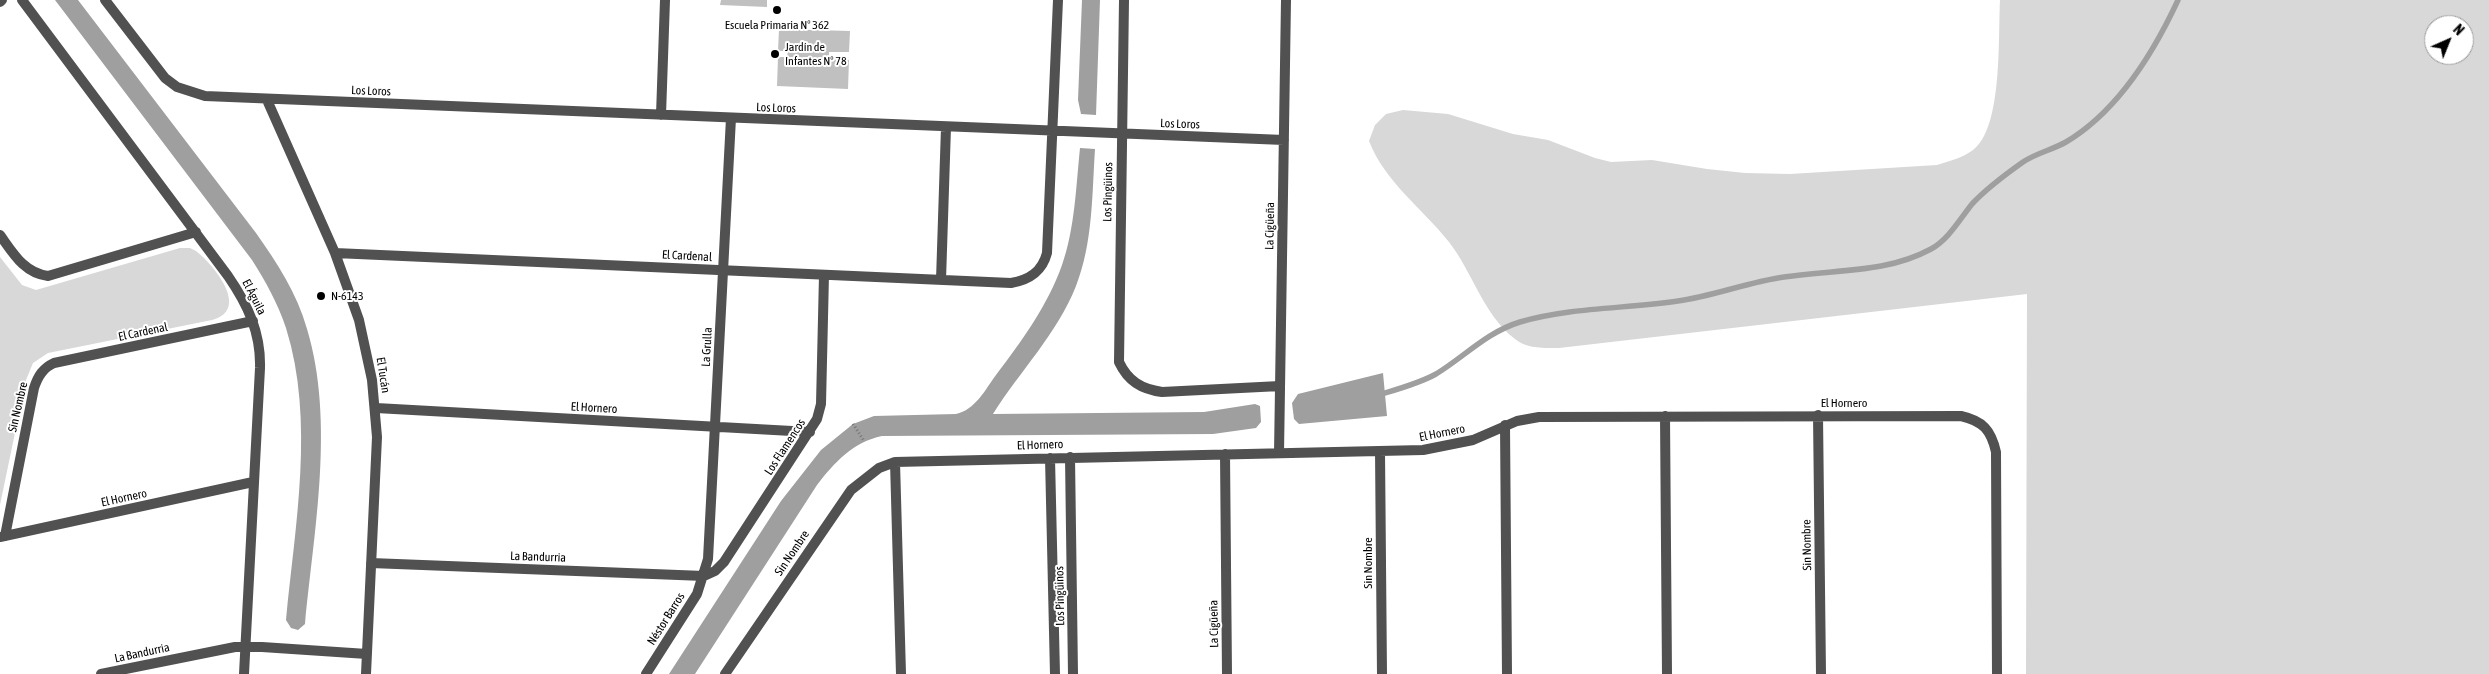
<!DOCTYPE html>
<meta charset="utf-8">
<style>
body{margin:0}
#map{position:relative;width:2489px;height:674px;overflow:hidden;background:#fff;font-family:"Asap Condensed",sans-serif}
canvas{display:block}
.north{position:absolute;left:2424px;top:15px;width:50px;height:50px;box-sizing:border-box;background:#fff;border:1px solid #999;border-radius:50%;rotate:44deg;font-size:14px;font-weight:700;line-height:20px;text-align:center;color:#000}
.north::after{content:'';display:block;margin:auto;width:18px;height:22px;background:#000;clip-path:polygon(50% 0,100% 100%,50% 72%,0 100%)}
</style>
<div id="map">
<canvas width="2489" height="674"></canvas>
<div class="north">N</div>
</div>
<script>
const ctx = document.querySelector('canvas').getContext('2d');
ctx.lineJoin = 'round';
function paint(path, color) { ctx.fillStyle = color; ctx.fill(path, 'evenodd'); }
function strokePath(path, color, width, dash) { ctx.strokeStyle = color; ctx.lineWidth = width; ctx.lineCap = dash ? 'butt' : 'round'; ctx.setLineDash(dash || []); ctx.stroke(path); }
function drawText(font, color, halo, rows, align = 'center') {
  ctx.font = font + ' "Asap Condensed",sans-serif'; ctx.lineWidth = 4; ctx.setLineDash([]); ctx.textBaseline = 'middle'; ctx.strokeStyle = halo; ctx.fillStyle = color; for (const [text, x, y, turn = 0] of rows) {
    ctx.save(); ctx.translate(x, y); ctx.rotate((+turn || 0) * Math.PI / 180); ctx.textAlign = isNaN(turn) ? turn : align; if (halo) ctx.strokeText(text, 0, 0); ctx.fillText(text, 0, 0); ctx.restore();
  }
}
const green = new Path2D(`
 M2000 0H2489V674H2026L2027 294 1559 348C1544 348 1527 349 1515 339 1483 314 1473 273 1449 242 1422 208 1385 182 1369 141L1375 125 1386 114 1403 110 1448 114 1513 134 1548 140 1595 158 1611 162 1652 160 1707 169 1745 173 1790 174 1937 165C1950 161 1962 158 1973 150 2003 128 1998 36 2000 0ZM2434 25H2464V55H2434Z
 M180 248H190L196 251C214 265 251 310 212 320L48 353 33 363 26 380 0 505V257L22 285 36 290Z`);
const water = new Path2D(`
 M55 0H78L256 233C277 263 297 293 307 329 335 422 314 530 305 624L298 630 291 628 286 620C295 525 315 421 286 328 278 304 266 282 252 260Z
 M1082 0H1100L1096 115 1081 114 1078 100Z
 M1080 148 1095 149C1092 194 1093 243 1076 286 1057 334 1020 371 993 414L1204 412 1255 404 1260 406 1261 422 1256 428 1213 434 882 436C853 442 834 463 817 485L695 674H669L781 501 821 450 853 424 874 416 956 414C975 410 985 390 996 375 1021 342 1048 305 1062 265 1075 228 1076 186 1080 148Z
 M1383 373 1387 416 1299 424 1294 419 1292 403 1298 394Z`);
const stream = new Path2D(`
 M1378 395C1398 389 1418 384 1436 374 1464 357 1487 332 1520 322 1572 307 1625 309 1678 301 1714 296 1748 282 1784 277 1834 269 1885 274 1931 249 1948 240 1960 219 1972 204 1986 189 2006 174 2023 162 2036 153 2052 150 2066 142 2118 111 2153 54 2178 0`);
const building = new Path2D(`
 M721 0H767V7L720 5Z
 M779 29 850 31 849 52H829V59L849 60 848 89 777 86 778 57H787L788 51H778Z`);
const path = new Path2D(`
 M853 424 864 441`);
const street = new Path2D(`
 M22 0 228 276C248 305 261 333 260 368L244 674
 M105 0 165 78 177 87 205 96 1284 140
 M1124 0 1119 362C1128 381 1141 389 1162 392L1280 386
 M0 2 2 0
 M267 100 335 253 359 320 372 380 377 437 366 674
 M661 115 665 0
 M0 235C13 253 24 273 48 276L196 232
 M335 253 1011 283C1029 280 1042 272 1047 253L1058 0
 M941 280 946 127
 M376 408 810 432
 M1818 415 1821 674
 M1665 416 1667 674
 M1505 425 1507 674
 M1380 451 1382 674
 M1279 453 1286 0
 M1225 454 1227 674
 M1070 457 1073 674
 M1050 458 1055 674
 M895 462 901 674
 M5 536 34 388C38 376 43 368 54 363L253 321
 M0 537 253 482
 M371 563 704 576 715 571 724 562 817 419 821 404 824 275
 M101 674 235 647H262L367 654
 M646 674 697 594 708 559 731 118
 M725 674 851 490 879 468 895 462 1423 450 1473 440 1517 421 1539 417 1961 416C1983 421 1991 430 1996 452L1997 674`);
const markers = [
 [777,10,5,"#000"],
 [775,54,5,"#000"],
 [321,296,5,"#000"]
];
const poiNames = [
 ["Escuela Primaria N° 362",777,25,"center"],
 ["Jardín de",785,47],
 ["Infantes N° 78",785,61],
 ["N-6143",331,296]
];
const streetNames = [
 ["Los Loros",371,91,2],
 ["Los Loros",776,108,2],
 ["Los Loros",1180,124,2],
 ["Los Pingüinos",1108,192,-89],
 ["La Cigüeña",1270,226,-89],
 ["El Cardenal",687,256,3],
 ["El Águila",254,297,63],
 ["El Cardenal",143,332,-12],
 ["La Grulla",707,347,-87],
 ["El Tucán",383,375,81],
 ["El Hornero",1844,403],
 ["Sin Nombre",18,407,-77],
 ["El Hornero",594,408,3],
 ["El Hornero",1442,433,-11],
 ["El Hornero",1040,445,-2],
 ["Los Flamencos",785,447,-57],
 ["El Hornero",124,498,-12],
 ["Sin Nombre",1807,545,-91],
 ["Sin Nombre",792,553,-56],
 ["La Bandurria",538,557,2],
 ["Sin Nombre",1368,563,-90],
 ["Los Pingüinos",1060,596,-91],
 ["Néstor Barros",666,619,-58],
 ["La Cigüeña",1214,624,-91],
 ["La Bandurria",142,653,-12]
];
paint(green, '#d8d8d8');
paint(water, '#9f9f9f');
strokePath(stream, '#9f9f9f', 5.5);
paint(building, '#c0c0c0');
strokePath(path, '#737373', 3, [1, 2.5]);
strokePath(street, '#515151', 10);
for (const [x, y, r, color] of markers) { const dot = new Path2D(); dot.arc(x, y, r, 0, 2 * Math.PI); ctx.fillStyle = color; ctx.fill(dot); strokePath(dot, '#fff', 2); }
drawText('12px', '#000', '#fff', poiNames, 'left');
drawText('12px', '#000', '#fff', streetNames);
</script>
